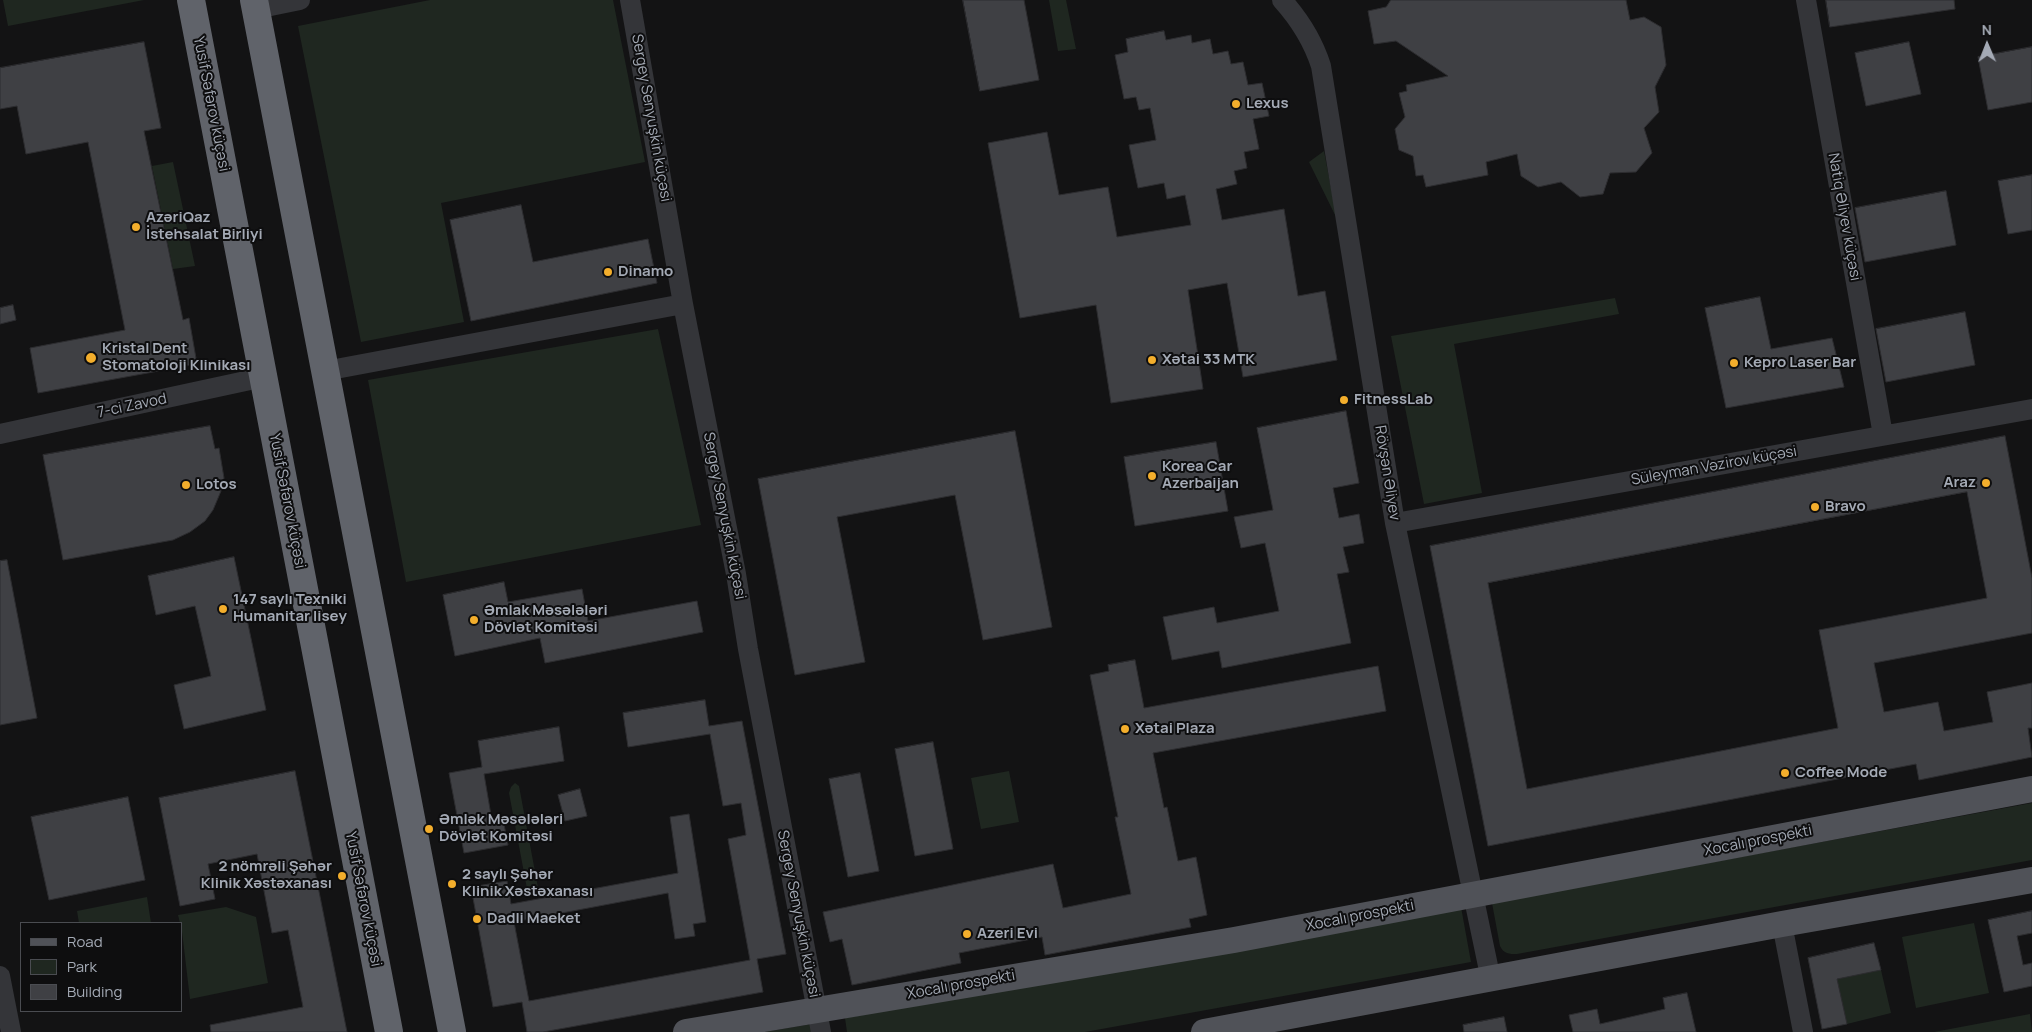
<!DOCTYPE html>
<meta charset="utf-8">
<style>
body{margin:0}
#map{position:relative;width:2032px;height:1032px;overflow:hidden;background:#131314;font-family:Manrope,sans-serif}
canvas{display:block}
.legend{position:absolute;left:20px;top:922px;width:162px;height:90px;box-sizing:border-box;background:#0e0e0f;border:1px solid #4a4c51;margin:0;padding:6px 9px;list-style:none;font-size:15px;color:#a4aab5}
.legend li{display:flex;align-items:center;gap:10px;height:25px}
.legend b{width:25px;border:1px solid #4a4c51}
.north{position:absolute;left:1962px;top:20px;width:50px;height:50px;-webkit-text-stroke:4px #0e0e0f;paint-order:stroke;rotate:359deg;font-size:14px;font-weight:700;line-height:20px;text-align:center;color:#a4aab5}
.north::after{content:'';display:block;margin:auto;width:18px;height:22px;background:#a4aab5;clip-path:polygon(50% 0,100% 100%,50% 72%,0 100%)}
</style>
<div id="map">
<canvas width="2032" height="1032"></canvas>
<ul class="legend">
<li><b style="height:6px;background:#505258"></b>Road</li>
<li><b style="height:14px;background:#1f2720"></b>Park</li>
<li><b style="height:14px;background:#3f4044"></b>Building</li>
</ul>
<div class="north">N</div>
</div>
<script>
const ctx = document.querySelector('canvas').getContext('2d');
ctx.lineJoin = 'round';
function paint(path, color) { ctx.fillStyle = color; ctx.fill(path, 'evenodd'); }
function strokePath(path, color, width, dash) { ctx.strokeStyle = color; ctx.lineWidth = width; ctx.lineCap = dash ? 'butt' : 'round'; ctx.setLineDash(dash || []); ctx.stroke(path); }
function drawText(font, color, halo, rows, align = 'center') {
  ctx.font = font + ' Manrope,sans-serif'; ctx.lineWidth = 4; ctx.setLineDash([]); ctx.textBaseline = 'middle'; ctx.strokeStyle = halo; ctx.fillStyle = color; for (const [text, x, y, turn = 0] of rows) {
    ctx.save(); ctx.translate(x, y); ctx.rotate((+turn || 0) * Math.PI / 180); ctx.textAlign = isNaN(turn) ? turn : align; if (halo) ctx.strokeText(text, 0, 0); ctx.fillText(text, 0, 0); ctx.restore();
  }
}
const green = new Path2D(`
 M3 0H144L8 26Z
 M430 0H613L645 162 441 203 464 322 361 342 298 26Z
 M1049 0H1066L1076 49 1058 51Z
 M1324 151 1337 219 1309 162Z
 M173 162 195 266 173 269 152 166Z
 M1615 298 1619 314 1454 344 1482 493 1424 504 1391 336Z
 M658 329 701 525 406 582 368 380Z
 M1009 771 1019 822 981 829 971 778Z
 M515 783 519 786 539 893 528 894 509 793 511 787Z
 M2032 803V860L1517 954C1509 954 1504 954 1500 946L1492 903Z
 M147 897 151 923H79L77 911Z
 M226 907 256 917 268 983 190 999 181 923H180L178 915Z
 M1461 907 1471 962 1085 1032H847L845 1018Z
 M1974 923 1989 993 1916 1008 1902 937Z
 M1881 970 1891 1013 1847 1024 1837 979Z
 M2030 1014 2032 1032H1934Z
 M812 1024 813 1032H764Z`);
const building = new Path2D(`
 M963 0H1024L1039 80 980 91Z
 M1391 0H1626L1630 20 1644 17 1661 27 1666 65 1655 87 1659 112 1644 128 1652 153 1636 172 1610 173 1603 194 1580 197 1561 182 1538 187 1521 176 1517 154 1486 162 1488 175 1426 187 1423 175 1416 176 1413 156 1399 150 1395 129 1405 117 1399 93 1407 91 1406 85 1448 76 1396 41 1374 44 1368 11 1386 7Z
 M1826 0H1954L1955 9 1830 27Z
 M1164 31 1166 40 1191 35 1192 43 1210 39 1213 54 1228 51 1231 64 1243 62 1248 85 1262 83 1269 116 1253 119 1259 149 1244 152 1247 168 1234 171 1237 184 1216 189 1222 220 1284 209 1298 296 1325 291 1337 360 1243 377 1227 283 1188 290 1203 389 1111 403 1096 305 1020 318 988 143 1047 132 1059 195 1108 187 1117 237 1191 225 1185 195 1167 199 1164 183 1138 188 1129 145 1156 140 1150 108 1139 110 1136 97 1124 99 1115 55 1128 52 1126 39Z
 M144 42 161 128 144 131 183 320 189 318 197 364 38 393 30 348 125 330 88 142 26 154 17 106 0 109V68Z
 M1909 42 1921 94 1866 106 1855 53Z
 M2032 47V102L1988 110 1978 57Z
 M2032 175V230L2008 234 1998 181Z
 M1946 191 1956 245 1865 262 1855 208Z
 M521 205 533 262 648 239 657 283 471 321 450 220Z
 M1760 297 1771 349 1832 338 1844 387 1726 408 1705 308Z
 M13 305 16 320 0 324V308Z
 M1965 312 1975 365 1886 382 1876 329Z
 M1346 411 1359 483 1333 488 1339 518 1359 514 1364 543 1343 547 1349 572 1337 574 1351 643 1222 668 1219 651 1172 660 1163 617 1214 607 1217 623 1279 611 1265 543 1241 548 1234 517 1273 510 1257 428Z
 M210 426 215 449 219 448 224 478 221 491 213 510 205 521 190 532 173 540 63 560 43 455Z
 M1015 431 1052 627 983 640 955 495 837 517 865 662 795 675 758 479Z
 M2005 436 2032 578V633L1874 663 1884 712 1938 702 1944 731 1993 722 1987 692 2032 683V728H2028L2032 757 1919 780 1916 764 1488 846 1430 546ZM1967 492 1987 598 1819 630 1838 728 1527 789 1488 583Z
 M1216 442 1228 511 1135 526 1124 457Z
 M234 557 266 710 184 729 174 685 211 676 195 606 156 615 148 576Z
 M7 560 37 718 0 725V561Z
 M504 582 508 602 582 589 588 621 697 601 703 632 545 663 540 638 455 656 443 595Z
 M1135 660 1144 708 1378 666 1386 711 1153 753 1164 808 1167 807 1178 861 1196 857 1207 915 1189 919 1191 927 1045 955 1042 937 959 953 961 963 852 985 842 939 830 942 823 912 1053 864 1063 908 1131 894 1115 817H1118L1090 675 1109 671 1108 665Z
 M705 700 709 726 742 721 786 954 757 959 763 992 543 1032H527L522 1002 493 1007 471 887 507 881 511 904 678 873 670 817 689 814 706 922 693 924 695 936 675 939 668 893 514 922 529 1001 750 960 728 839 746 835 741 803 723 806 710 734 628 747 623 713Z
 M559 727 564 761 484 774 492 821 503 819 508 845 464 853 449 773 482 767 478 741Z
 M933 742 953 849 915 856 895 749Z
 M295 771 347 1032H211L210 1025 303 1007 288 930 272 933 257 854 208 864 215 899 180 906 159 798Z
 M860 773 879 871 848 877 829 779Z
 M580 789 587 816 565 821 558 795Z
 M128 797 145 880 49 900 31 817Z
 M2032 911V933L2017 936 2023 965 2032 963V986L2004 992 1988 920Z
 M1874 943 1881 970 1837 979 1847 1024 1822 1029 1808 958Z
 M1687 993 1696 1032H1573L1569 1015 1597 1009 1600 1024 1665 1009 1663 998Z
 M1504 1017 1507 1032H1464L1463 1025Z`);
const minor = new Path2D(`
 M630 0 683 304 736 574 748 649 821 1032
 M1282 0C1300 20 1313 41 1321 66L1395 523 1491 980
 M1806 0 1883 435
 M256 9 300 0
 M325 371 683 304
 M0 434 264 377
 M1395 523 2032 409
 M1782 924 1803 1032
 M0 976 11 1032`);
const major = new Path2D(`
 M686 1032 1234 940 2032 789
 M1204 1032 1782 924 2032 880`);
const highway = new Path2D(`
 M191 0 389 1032
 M254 0 452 1032`);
const markers = [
 [1236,104,5,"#f3ae2c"],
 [136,227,5,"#f3ae2c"],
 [608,272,5,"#f3ae2c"],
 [91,358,6,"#f3ae2c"],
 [1152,360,5,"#f3ae2c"],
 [1734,363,5,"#f3ae2c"],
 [1344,400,5,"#f3ae2c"],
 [1152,476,5,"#f3ae2c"],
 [1986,483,5,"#f3ae2c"],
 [186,485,5,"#f3ae2c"],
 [1815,507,5,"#f3ae2c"],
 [223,609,5,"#f3ae2c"],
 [474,620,5,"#f3ae2c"],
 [1125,729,5,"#f3ae2c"],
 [1785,773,5,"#f3ae2c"],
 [429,829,5,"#f3ae2c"],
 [342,876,5,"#f3ae2c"],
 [452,884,5,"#f3ae2c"],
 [477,919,5,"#f3ae2c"],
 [967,934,5,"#f3ae2c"]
];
const streetNames = [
 ["Yusif Səfərov küçəsi",211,104,79],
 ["Sergey Senyuşkin küçəsi",651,118,80],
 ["Natiq Əliyev küçəsi",1844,217,80],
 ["7-ci Zavod",132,406,-12],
 ["Süleyman Vəzirov küçəsi",1714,466,-10],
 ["Rövşən Əliyev",1387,473,81],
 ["Yusif Səfərov küçəsi",287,501,79],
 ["Sergey Senyuşkin küçəsi",724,516,79],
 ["Xocalı prospekti",1758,841,-11],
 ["Yusif Səfərov küçəsi",363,899,79],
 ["Sergey Senyuşkin küçəsi",798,914,79],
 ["Xocalı prospekti",1360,916,-11],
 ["Xocalı prospekti",961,985,-10]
];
const poiNames = [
 ["Lexus",1246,104],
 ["AzəriQaz",146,218],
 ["İstehsalat Birliyi",146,235],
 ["Dinamo",618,272],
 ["Kristal Dent",102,349],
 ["Stomatoloji Klinikası",102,366],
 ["Xətai 33 MTK",1162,360],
 ["Kepro Laser Bar",1744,363],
 ["FitnessLab",1354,400],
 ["Korea Car",1162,467],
 ["Azerbaijan",1162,484],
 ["Araz",1976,483,"right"],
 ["Lotos",196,485],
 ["Bravo",1825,507],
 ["147 saylı Texniki",233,600],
 ["Humanitar lisey",233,617],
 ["Əmlak Məsələləri",484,611],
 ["Dövlət Komitəsi",484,628],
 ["Xətai Plaza",1135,729],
 ["Coffee Mode",1795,773],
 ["Əmlək Məsələləri",439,820],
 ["Dövlət Komitəsi",439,837],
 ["2 nömrəli Şəhər",332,867,"right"],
 ["Klinik Xəstəxanası",332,884,"right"],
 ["2 saylı Şəhər",462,875],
 ["Klinik Xəstəxanası",462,892],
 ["Dadli Maeket",487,919],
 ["Azeri Evi",977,934]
];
paint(green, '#1f2720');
paint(building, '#3f4044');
strokePath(building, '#2d2d30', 1);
strokePath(minor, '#343539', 20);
strokePath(major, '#505258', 26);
strokePath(highway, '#60636a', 28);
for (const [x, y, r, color] of markers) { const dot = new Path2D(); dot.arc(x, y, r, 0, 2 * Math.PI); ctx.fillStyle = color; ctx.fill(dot); strokePath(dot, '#0e0e0f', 2); }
drawText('15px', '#a4aab5', '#0e0e0f', streetNames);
drawText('bold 15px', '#a4aab5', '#0e0e0f', poiNames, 'left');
</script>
